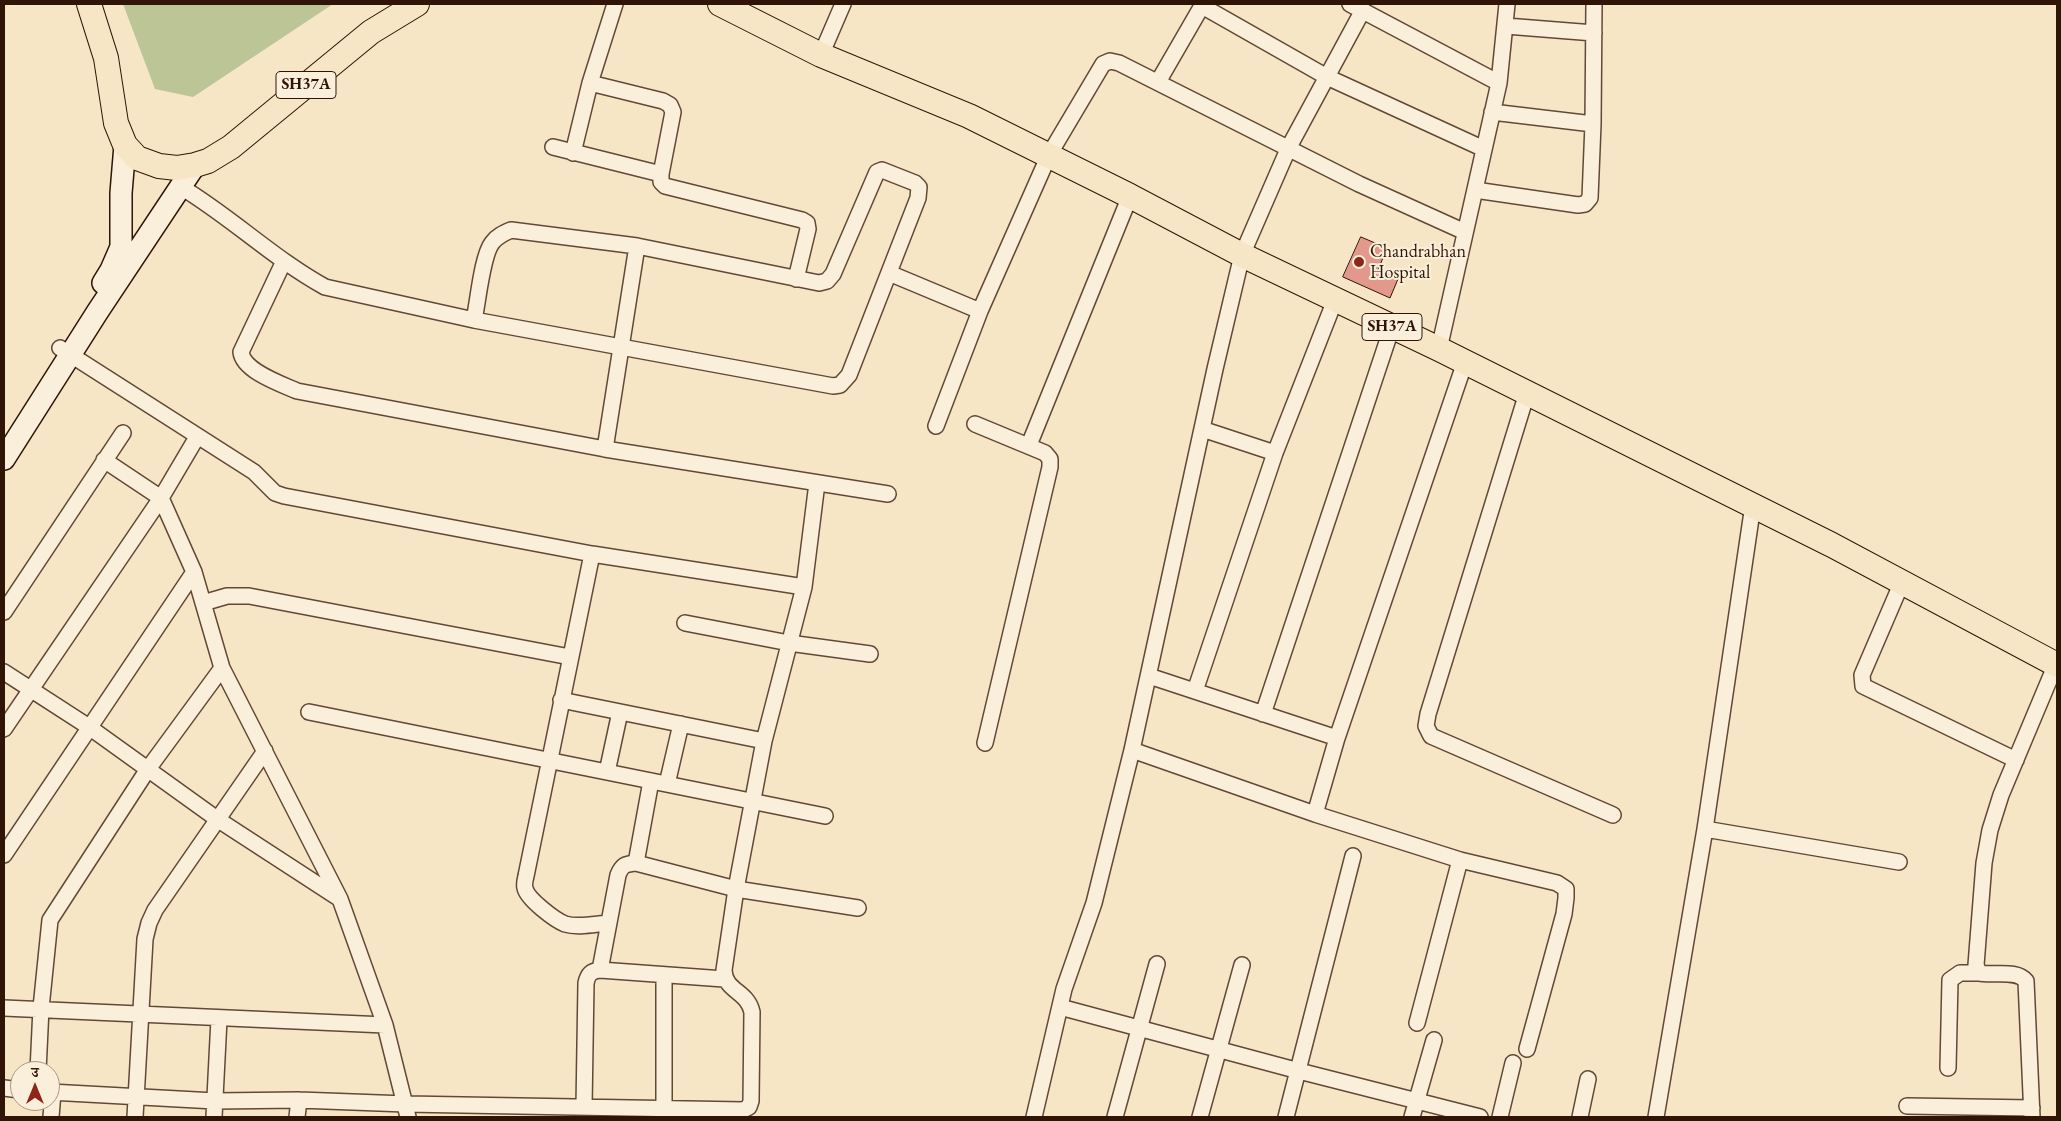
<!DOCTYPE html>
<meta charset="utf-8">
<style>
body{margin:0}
#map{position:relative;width:2061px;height:1121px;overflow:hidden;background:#f6e6c6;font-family:"EB Garamond","Noto Serif Devanagari",serif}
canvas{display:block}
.frame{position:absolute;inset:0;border:5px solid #301506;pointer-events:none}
.north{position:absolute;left:10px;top:1061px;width:50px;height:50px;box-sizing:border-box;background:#f9efda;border:1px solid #a99885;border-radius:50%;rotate:0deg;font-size:14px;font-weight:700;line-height:20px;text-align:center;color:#301506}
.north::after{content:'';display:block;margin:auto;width:18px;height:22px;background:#8f2418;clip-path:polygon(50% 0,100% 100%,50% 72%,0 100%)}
</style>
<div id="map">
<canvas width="2061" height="1121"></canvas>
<div class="frame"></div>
<div class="north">उ</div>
</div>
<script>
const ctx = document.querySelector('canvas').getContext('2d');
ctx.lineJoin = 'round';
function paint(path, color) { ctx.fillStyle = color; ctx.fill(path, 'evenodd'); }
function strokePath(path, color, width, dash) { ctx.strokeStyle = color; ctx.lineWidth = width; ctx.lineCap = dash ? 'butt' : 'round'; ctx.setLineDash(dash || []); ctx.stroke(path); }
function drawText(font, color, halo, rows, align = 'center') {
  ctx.font = font + ' "EB Garamond",serif'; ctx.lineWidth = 4; ctx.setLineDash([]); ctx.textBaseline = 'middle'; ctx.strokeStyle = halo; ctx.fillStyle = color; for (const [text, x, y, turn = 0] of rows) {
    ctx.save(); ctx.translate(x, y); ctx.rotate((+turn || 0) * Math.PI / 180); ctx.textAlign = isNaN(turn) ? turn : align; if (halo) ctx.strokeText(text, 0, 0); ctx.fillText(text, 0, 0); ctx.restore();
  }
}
const green = new Path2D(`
 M123 4H333L193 97 155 89Z`);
const building = new Path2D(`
 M1361 237 1387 248 1378 270 1398 279 1390 298 1343 277Z`);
const street = new Path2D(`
 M1350 4 1499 83
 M1202 6 1327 77 1484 149
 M1506 26 1594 33
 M821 55 843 4
 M1158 82 1203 4
 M590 83 663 101 670 105 673 112 661 174V182L665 186 802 220 807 223 808 229 796 279
 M1492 112 1593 124
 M553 147 661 174
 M573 153 590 83 615 4
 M181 187C231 217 274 259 325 287L474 320 833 386 840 385 849 375 918 198 919 187 915 183 882 170 877 172 833 274 827 281 819 283 637 246 511 230C504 233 497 236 492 243 482 256 478 302 474 320
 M1475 190 1578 205 1585 204 1590 198 1593 124 1594 4
 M284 261 241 352C243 371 281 384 297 391L605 449 888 494
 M889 273 980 311
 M60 348 254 472 275 493 284 496 592 554 804 587
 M1439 349 1499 83 1507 4
 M1527 393 1428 714 1426 726 1431 736 1613 815
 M975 424 1045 453 1050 459V467L985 743
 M936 426 980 311 1049 155 1103 64 1110 61 1119 63 1359 184 1465 232
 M1202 429 1275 453
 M1029 445 1130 196
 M605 449 637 246
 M104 460 161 498 197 437
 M592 554 526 876C525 880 524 885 525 888 527 899 555 920 565 924 578 928 595 924 608 923
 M1902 582 1862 675 1863 686 2016 760
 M203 603 227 596H249L570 657
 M4 612 123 433
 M685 623 789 643 870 654
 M4 672 89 727 217 819 340 899 385 1025 408 1117
 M1149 676 1337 738
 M1195 691 1275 453 1335 300
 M561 700 764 741
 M309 712 825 816
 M1263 714 1392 327
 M4 729 161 498 194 572 222 668 340 899
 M1132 750 1315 814 1460 860 1557 883 1566 889V898L1564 914 1527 1049
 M607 772 620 712
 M667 784 681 724
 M1315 814 1337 738 1465 362
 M1705 829 1899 862
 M4 855 194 572
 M636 863 651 781
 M600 970 618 875C622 865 625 864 636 863L736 889 858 908
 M664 976V1108
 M1060 1007 1299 1071 1480 1117
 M4 1008 385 1025
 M1417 1023 1460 860
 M1948 1068 1950 980 1960 973H1979
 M38 1071 41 1008 50 920 148 769 222 668
 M4 1088 20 1090
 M50 1092 215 1101 299 1100 406 1104 743 1110 749 1107 751 1101 752 1012C747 990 725 992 724 970L736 889 764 741 804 587 817 483
 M1907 1106 2032 1108
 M584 1107 586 983C588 974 591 971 600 970L724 979
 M51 1117 53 1092
 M135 1117 145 939 149 923 155 910 265 751
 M214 1117 219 1019
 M297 1117 299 1100
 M1034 1117 1064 989 1094 903 1132 750 1215 369 1242 255 1289 147 1363 10
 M1115 1117 1157 964
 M1200 1117 1242 965
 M1286 1117 1353 856
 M1412 1117 1434 1040
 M1500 1117 1513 1063
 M1580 1117 1588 1079
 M1656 1117 1705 829 1753 505
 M2032 1117 2026 981C2017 969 1993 976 1979 973L1976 965 1984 863 1990 830 2001 795 2056 664`);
const secondary = new Path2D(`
 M103 283 111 270 121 247V193L125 145
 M4 459 98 311 195 165`);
const primary = new Path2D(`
 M89 4 106 58 116 123 125 145 137 158 159 166 177 168 195 165 208 161 231 147 371 32 417 4
 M720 4 821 55 969 116 1130 196 1242 255 1439 349 1832 545 2057 665`);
const markers = [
 [1359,262,6,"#8f2418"]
];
const shields = [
 [306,85,60],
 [1392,327,60]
];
const shieldNames = [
 ["SH37A",306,85],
 ["SH37A",1392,327]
];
const poiNames = [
 ["Chandrabhan",1370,252],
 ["Hospital",1370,273]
];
paint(green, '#bbc596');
paint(building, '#e2998b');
strokePath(building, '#301506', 1);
strokePath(street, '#624936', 18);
strokePath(secondary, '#301506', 24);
strokePath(primary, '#301506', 26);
strokePath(street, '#f9efda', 15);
strokePath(secondary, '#f9efda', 21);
strokePath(primary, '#f6e6c6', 24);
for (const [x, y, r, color] of markers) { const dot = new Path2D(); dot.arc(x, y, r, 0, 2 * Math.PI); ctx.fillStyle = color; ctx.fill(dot); strokePath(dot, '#f9efda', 2); }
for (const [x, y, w] of shields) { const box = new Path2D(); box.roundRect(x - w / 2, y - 13.5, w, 27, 4); ctx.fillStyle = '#f9efda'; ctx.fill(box); strokePath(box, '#301506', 1); }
drawText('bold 16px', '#301506', null, shieldNames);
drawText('18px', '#301506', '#f9efda', poiNames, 'left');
</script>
